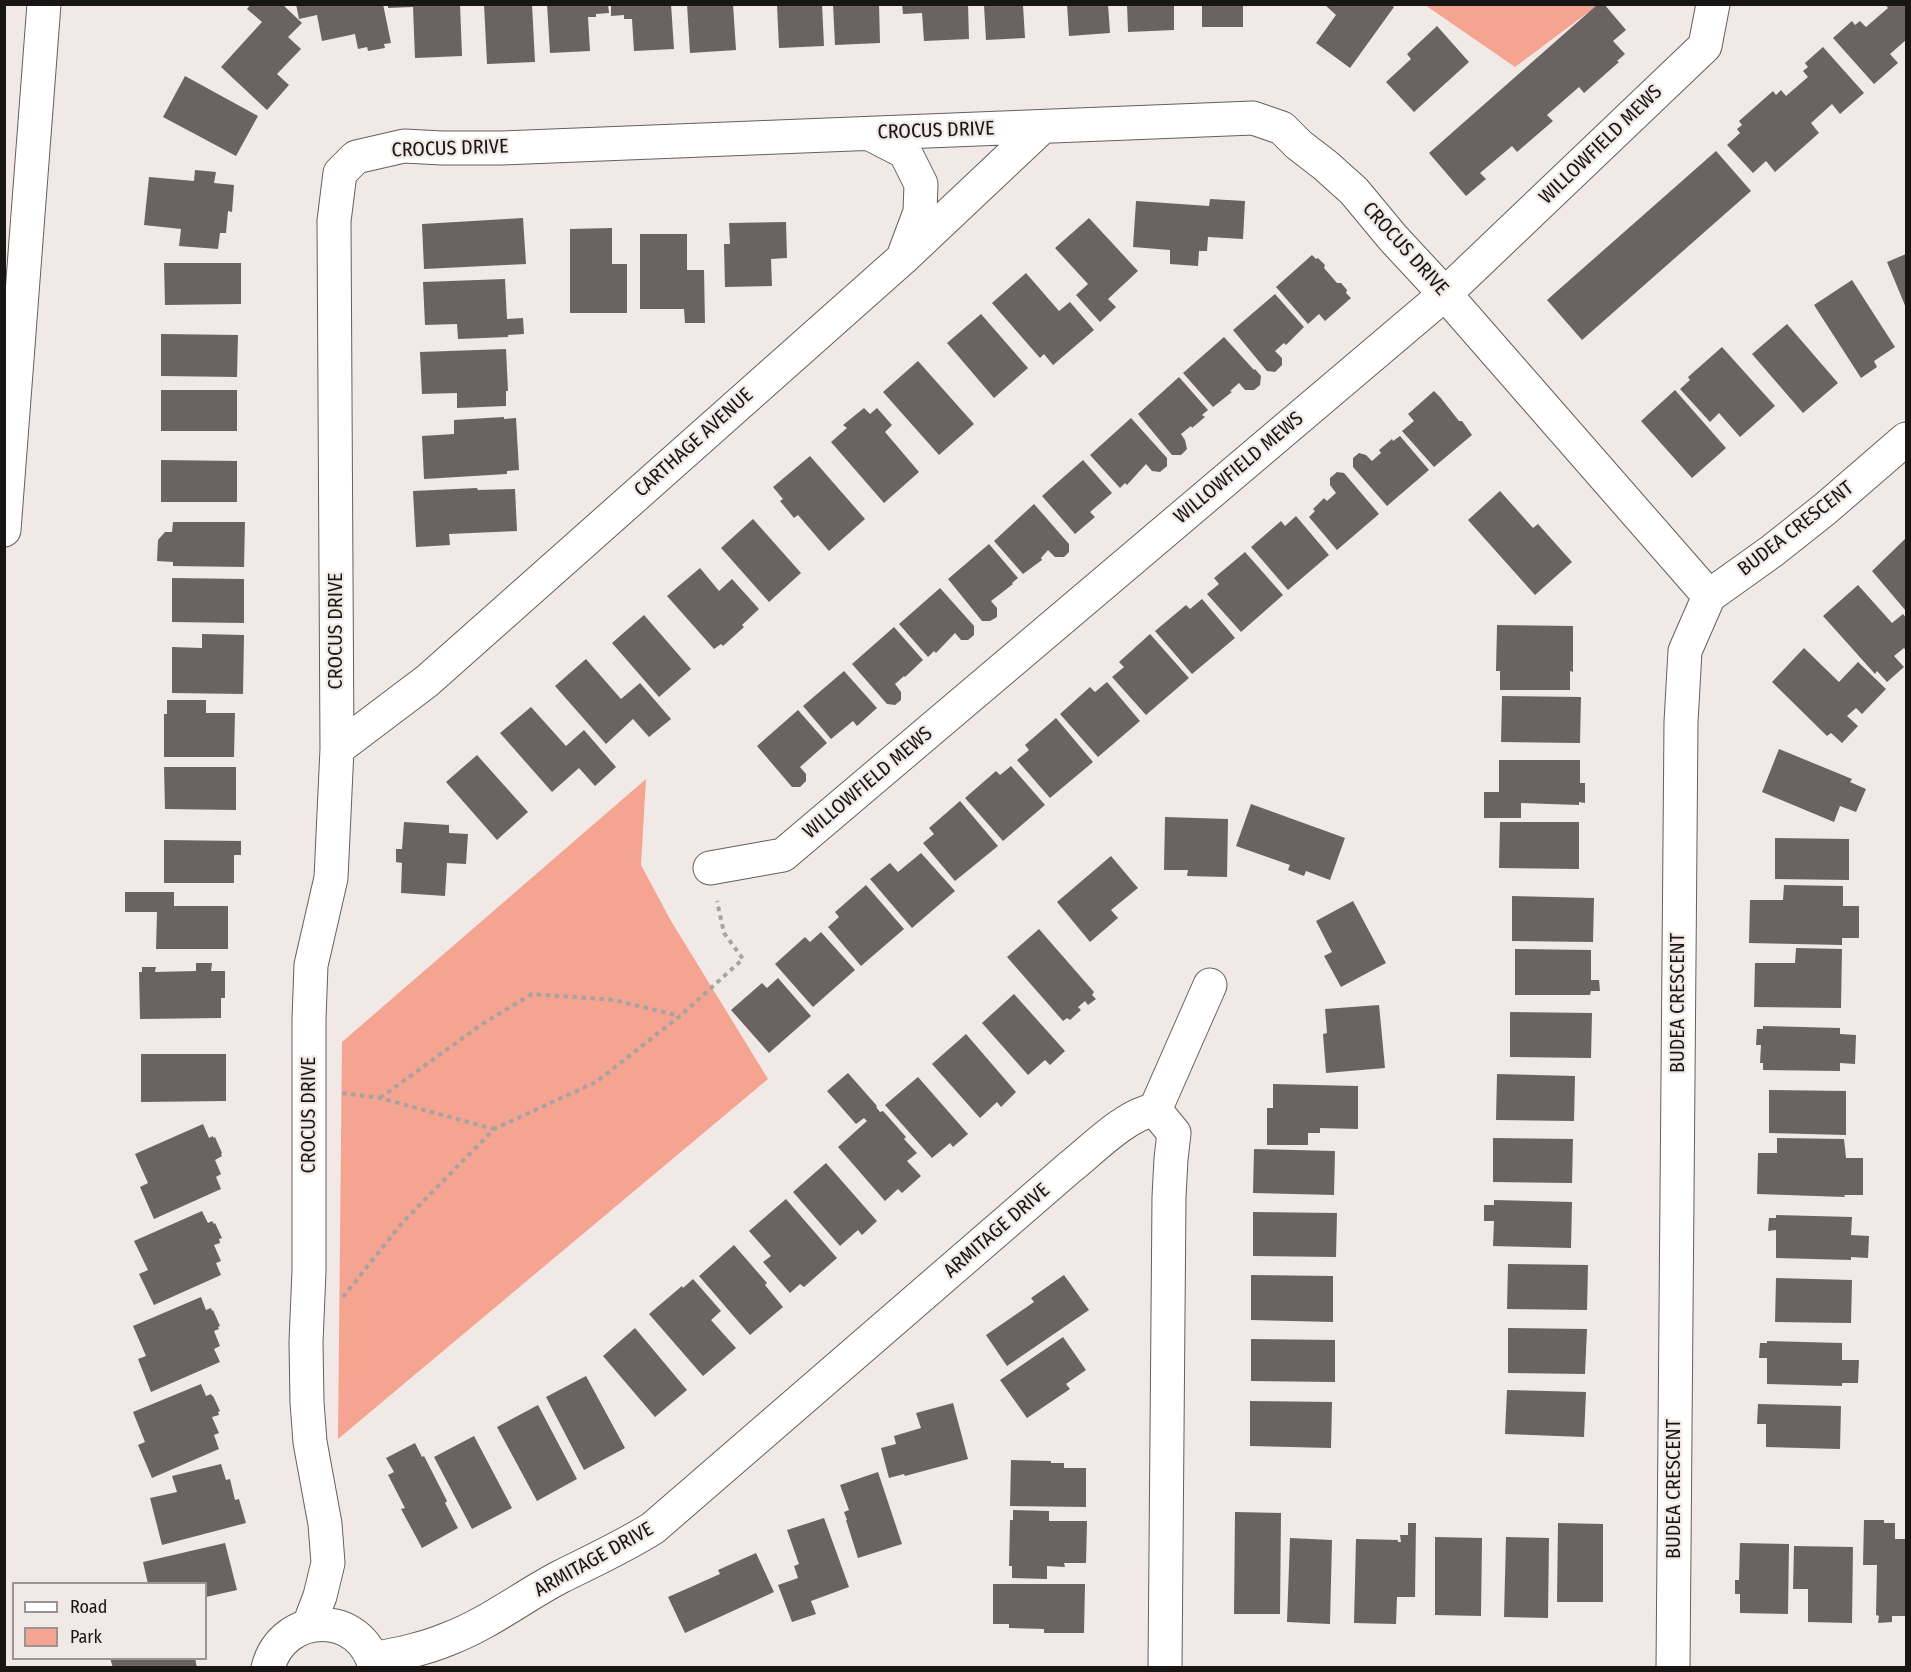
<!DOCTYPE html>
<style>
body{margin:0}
#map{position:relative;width:1911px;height:1672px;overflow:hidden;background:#f1e9e6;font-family:"Fira Sans Condensed",sans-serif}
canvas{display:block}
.frame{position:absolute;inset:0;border:6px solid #181515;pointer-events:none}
.legend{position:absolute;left:12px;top:1582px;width:195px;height:78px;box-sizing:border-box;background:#f1e9e6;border:2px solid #9a9492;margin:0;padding:8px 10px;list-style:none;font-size:18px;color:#181515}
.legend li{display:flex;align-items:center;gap:12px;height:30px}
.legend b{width:30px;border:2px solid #9a9492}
</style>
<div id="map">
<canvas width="1911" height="1672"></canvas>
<div class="frame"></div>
<ul class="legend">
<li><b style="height:8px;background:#fff"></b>Road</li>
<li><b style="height:16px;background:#f4a490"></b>Park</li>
</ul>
</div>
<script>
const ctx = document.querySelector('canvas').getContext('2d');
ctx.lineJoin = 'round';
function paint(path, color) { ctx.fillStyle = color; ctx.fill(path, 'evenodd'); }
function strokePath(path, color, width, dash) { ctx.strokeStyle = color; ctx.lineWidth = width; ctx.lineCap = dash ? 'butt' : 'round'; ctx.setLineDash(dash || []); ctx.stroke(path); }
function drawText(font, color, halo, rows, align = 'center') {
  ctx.font = font + ' "Fira Sans Condensed",sans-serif'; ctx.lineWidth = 4.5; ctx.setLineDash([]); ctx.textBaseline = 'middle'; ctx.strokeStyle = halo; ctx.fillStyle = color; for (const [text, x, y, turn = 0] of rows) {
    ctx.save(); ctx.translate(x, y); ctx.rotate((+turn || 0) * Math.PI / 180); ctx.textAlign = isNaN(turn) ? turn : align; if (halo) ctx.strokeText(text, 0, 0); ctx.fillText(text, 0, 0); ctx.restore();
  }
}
const green = new Path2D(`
 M1425 5H1598L1515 67Z
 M646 779 641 865 671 921 768 1079 338 1439 342 1042Z`);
const building = new Path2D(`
 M251 4H282L302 23 288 37 301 49 277 74 289 85 267 110 221 67 262 22 247 9Z
 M296 4H383L391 43 384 44 385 48 368 51 367 47 358 49 355 34 322 41 317 15 299 19Z
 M388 4H460L462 56 415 58 413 7 388 8Z
 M484 4H532L535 62 487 64Z
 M547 4H608L609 13 596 14V17H588L590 51 550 53Z
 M611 4H671L674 49 634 51 632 19H624V15L611 16Z
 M687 4H733L736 50 690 53Z
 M777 4H822L824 46 779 48Z
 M833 4H879L880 43 835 45Z
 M902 4H968L969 39 924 41 922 13 903 14Z
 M1067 4H1108L1110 33 1069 36Z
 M1127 4H1174V30L1128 32Z
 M1202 4H1243V27H1202Z
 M1324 4H1390L1394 7 1350 68 1316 43 1336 15Z
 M1598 4H1604L1626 30 1613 41 1625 54 1617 61 1619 62 1584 93 1579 87 1547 115 1553 121 1517 152 1512 146 1480 173 1486 179 1466 196 1429 153Z
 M1885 4H1906V40L1890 54 1898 63 1874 84 1833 38 1852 21 1855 25 1860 21 1866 27 1888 8Z
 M984 5H1023L1025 38 986 40Z
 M1437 26 1469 62 1414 112 1386 82 1411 59 1407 54Z
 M1823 47 1864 93 1840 114 1832 104 1811 123 1819 133 1775 172 1766 161 1753 173 1727 145 1740 133 1737 129 1742 125 1739 121 1773 91 1776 95 1781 90 1786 96 1808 77 1803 71 1808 67 1805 63Z
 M185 76 258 116 236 156 163 117Z
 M1716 151 1751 191 1582 340 1547 300Z
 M195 170 216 172 214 183 234 185 232 212 228 211 226 233H220L218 249 179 246 181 229 144 225 149 177 194 181Z
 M1210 199 1245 201 1243 239 1208 237 1207 251H1199L1198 266 1170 264V250L1133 247 1136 201 1209 206Z
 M523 218 526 264 424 269 422 224Z
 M1089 218 1138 271 1108 299 1116 307 1100 322 1076 295 1088 284 1055 248Z
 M786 222 787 258 771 259 772 286 725 287 724 244H730L729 223Z
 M612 228V264H627V313H570V229Z
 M640 234H687V270H704L705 323H685L684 309H640Z
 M1906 254V308L1887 262Z
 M1312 255 1316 259 1318 258 1325 265 1324 268 1337 283H1341L1347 290 1346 293 1351 298 1325 321 1319 314 1308 324 1276 287Z
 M164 263H241V304L165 305Z
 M1026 273 1059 311 1070 302 1094 330 1053 365 1044 354 1040 358 992 303Z
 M505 279 507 319 523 318 524 334 508 335V337L458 339 457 324 425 325 423 282Z
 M1852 280 1895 347 1874 361 1877 367 1861 378 1814 305Z
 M1275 294 1304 327 1286 345 1284 343 1275 351 1282 358V365L1275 372 1267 371 1233 330Z
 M981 314 1028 368 994 398 947 343Z
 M1787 324 1838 383 1803 413 1752 354Z
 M161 334 238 335 237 377 161 376Z
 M1224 337 1254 370 1255 369 1261 376 1260 385 1254 390H1245L1239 383 1230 391 1232 392 1213 407 1183 373Z
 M1722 347 1775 406 1740 437 1719 413 1710 422 1680 389 1690 380 1688 377Z
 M506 349 508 391H506V406L457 408V393L422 394 420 352Z
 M918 361 974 424 939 455 883 392Z
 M1179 377 1208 410 1202 415 1205 417 1192 428 1191 426 1181 434 1185 440 1187 449 1181 455H1172L1138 414Z
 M161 390H237V431H161Z
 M1675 390 1726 448 1692 478 1641 421Z
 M1434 391 1440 397 1459 421H1462L1472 435 1434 467 1402 431 1414 421 1408 414Z
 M864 408 870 414 877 408 892 425 885 432 919 472 884 503 831 442 847 428 843 425Z
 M504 417V419L516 418 519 470 507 471V474L424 479 422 436 454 434V420Z
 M1131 418 1167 458V466L1160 472 1152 471 1146 464 1127 485 1125 483 1120 488 1090 455Z
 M1400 436 1429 470 1387 506 1353 467V458L1359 453 1366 455 1372 461 1381 453 1379 450 1392 439 1393 441Z
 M810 456 865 519 829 551 798 515 794 518 780 501 783 499 773 487Z
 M161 460 237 461V502H161Z
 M1083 460 1112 493 1090 512 1095 517 1075 534 1042 496Z
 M1337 472 1344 473 1379 514 1337 550 1309 517 1315 511 1313 509 1324 498 1327 501 1336 493 1330 485V478Z
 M477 488 478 490 515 489 517 531 449 534 450 545 416 547 413 491Z
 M1500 491 1533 528 1538 524 1572 562 1535 595 1468 520Z
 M1034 504 1069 544V552L1064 557H1055L1048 550 1041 558 1042 560 1023 574 994 541Z
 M1296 516 1329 555 1288 590 1251 547 1281 521 1285 526Z
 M753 519 801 573 769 602 721 548Z
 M173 522H245L244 567 173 566V562L157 561 158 540 165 532H172Z
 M1906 538V611L1872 571Z
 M989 544 1018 578 1012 583 1013 584 991 601 997 608V617L990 621H982L948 579Z
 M1245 552 1283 595 1241 632 1207 594 1219 584 1214 578Z
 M700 568 719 591 732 579 759 609 742 625 744 627 723 646 721 644 714 649 667 596Z
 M172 578 244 579V623L172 622Z
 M1858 585 1892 623 1903 614 1906 618V651L1904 648 1894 656 1904 667 1887 682 1877 671 1875 674 1823 616Z
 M940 588 974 626V635L968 640H961L955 633 936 653 934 651 928 657 899 624Z
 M1202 599 1235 638 1192 674 1155 631 1186 605 1190 609Z
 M644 615 691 669 659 697 612 643Z
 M1497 625 1573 626V672L1570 671V690H1500V671H1496Z
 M894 627 923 660 905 677 904 676 895 684 901 692V700L895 705 887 704 852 664Z
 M202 634 244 635 243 694 172 693V647L202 648Z
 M1150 634 1189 678 1146 715 1112 677 1124 667 1119 662Z
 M1804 648 1839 682 1858 662 1886 689 1862 714 1856 708 1847 716 1858 726 1842 743 1831 733 1827 736 1772 682Z
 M586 659 621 699 640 683 671 719 649 737 633 719 606 744 555 686Z
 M844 671 877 708 857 726 853 721 831 739 803 706Z
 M1107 682 1140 721 1098 757 1060 714 1090 687 1095 692Z
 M1502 696 1581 697 1580 743 1501 742Z
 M167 700H206V713H235L234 757H164V714H167Z
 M531 707 566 746 584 730 616 767 595 786 579 768 552 792 500 733Z
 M798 710 827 743 800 767 806 774V781L800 787H792L757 746Z
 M1056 718 1093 762 1050 798 1017 760 1029 750 1025 745Z
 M1779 749 1852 779 1850 782 1866 789 1856 812 1840 806 1834 822 1762 792Z
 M477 755 528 812 497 840 446 782Z
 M1499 760H1580V783H1585V803L1579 802V805L1521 803V818H1484V792H1499Z
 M1011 766 1045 805 1003 841 965 798 996 771 1000 775Z
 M164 767H236V810L165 809Z
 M960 801 998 846 955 881 923 843 934 834 929 828Z
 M1251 804 1345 838 1330 880 1306 871 1304 876 1288 870 1290 865 1236 846Z
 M1165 817 1228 819 1227 877 1187 876 1188 870H1164Z
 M404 822 449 825V833L468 834 466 864 447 863 445 896 401 893 402 863 396 862V849H402Z
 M1500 822H1579V869L1499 868Z
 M1775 838 1849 839V880L1775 879Z
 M164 840 241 841V855H234V883H164Z
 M921 853 955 891 912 928 870 879 890 863 898 872Z
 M1111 856 1138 888 1111 910 1118 918 1090 942 1057 902Z
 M866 885 904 929 861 966 828 927 839 917 835 912Z
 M1784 885 1843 886V906H1859V938H1842V945L1749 943 1750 900H1783Z
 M125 892H174V906H228V949H156L157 912H125Z
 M1512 896 1594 898 1593 942 1512 941Z
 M1353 901 1386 963 1341 987 1324 956 1332 952 1316 921Z
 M1039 929 1094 992 1092 995 1096 999 1088 1005 1085 1001 1078 1007 1081 1010 1070 1020 1067 1018 1063 1021 1007 957Z
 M821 932 855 970 813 1007 775 964 805 937 810 942Z
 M1796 948 1842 949 1841 1008 1754 1007 1755 963H1795Z
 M1515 949 1591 950V980H1599L1600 991H1591L1590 995H1515Z
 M196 963H212L211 971H225V998H221V1018L140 1019 139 972H142V967H156L155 972 196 971Z
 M778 978 811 1016 769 1053 731 1010 762 983 767 988Z
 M1014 994 1065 1051 1050 1065 1045 1060 1028 1075 982 1023Z
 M1379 1005 1385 1068 1326 1073 1323 1034 1327 1033 1325 1009Z
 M1510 1012 1592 1013 1591 1058 1510 1057Z
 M1763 1026 1840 1028V1034L1856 1035 1855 1064 1840 1063V1071L1763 1070V1063H1760L1761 1045H1756L1757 1029H1763Z
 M966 1034 1016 1092 1001 1107 997 1102 980 1118 932 1064Z
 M141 1054H226V1101L141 1102Z
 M848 1073 877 1106 876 1107 880 1112 883 1111 906 1137 904 1139 917 1153 907 1161 921 1176 902 1193 898 1189 885 1201 838 1147 867 1121 864 1118 856 1124 827 1091Z
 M1497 1074 1575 1076 1574 1121 1496 1120Z
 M918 1077 968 1134 953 1147 950 1143 932 1158 885 1105Z
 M1273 1084 1358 1086V1129L1320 1128V1133H1308V1145H1267V1108H1273Z
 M1769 1090 1846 1091V1135L1769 1133Z
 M203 1124 209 1138 213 1136V1138L215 1137 222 1153 221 1154 222 1156 215 1160 221 1174 216 1177 221 1189 154 1219 140 1187 148 1183 135 1154Z
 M1493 1138 1573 1139 1572 1183 1493 1182Z
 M1777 1138 1844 1139 1846 1158H1863V1195H1844L1845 1197 1757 1194 1758 1153H1777Z
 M1254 1149 1335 1151 1334 1195 1253 1193Z
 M826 1163 877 1221 862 1235 858 1230 840 1246 793 1192Z
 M786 1199 837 1258 804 1287 800 1284 790 1293 763 1262 771 1256 749 1231Z
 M1494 1200 1572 1202 1571 1248 1493 1246 1494 1221H1484V1205H1494Z
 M202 1211 208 1223 212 1221 214 1224 215 1223 222 1238 219 1239 220 1243 214 1245 221 1261 216 1263 221 1275 154 1305 139 1274 148 1270 134 1241Z
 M1253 1212 1337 1213 1336 1257 1253 1256Z
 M1776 1215 1852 1217 1851 1235 1869 1236 1868 1258 1851 1257V1260L1776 1258V1230L1768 1231 1769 1218H1776Z
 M734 1245 767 1283 765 1285 783 1307 750 1335 699 1276Z
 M1508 1264 1588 1265 1587 1310 1507 1309Z
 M1064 1275 1089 1310 1007 1366 986 1335 1034 1302 1031 1298Z
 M1251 1275 1333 1276V1322L1251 1320Z
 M1776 1278 1852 1280 1851 1323 1775 1322Z
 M693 1279 721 1311 711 1320 736 1348 703 1376 649 1314 682 1286 683 1288Z
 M201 1297 206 1310 211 1308 212 1311 213 1310 220 1326 218 1327 219 1329 214 1331 220 1346 214 1349 220 1362 151 1392 138 1359 146 1356 133 1326Z
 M635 1328 687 1390 655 1417 603 1356Z
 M1508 1328 1587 1329 1585 1374 1508 1373Z
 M1063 1337 1086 1370 1066 1384 1070 1389 1027 1418 1000 1380Z
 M1251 1339 1335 1340V1382L1251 1381Z
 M1767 1341 1842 1343V1360H1859L1858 1383H1842V1386L1767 1384V1358H1759L1760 1343H1767Z
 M586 1376 625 1448 584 1470 546 1397Z
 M201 1384 206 1396 211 1394 212 1396H213L220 1411 218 1412 219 1415 212 1417 219 1433 214 1435 219 1449 152 1478 138 1445 145 1442 133 1412Z
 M1507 1390 1586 1392 1584 1437 1505 1434Z
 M1250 1401 1332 1402 1331 1448 1250 1446Z
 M953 1403 968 1459 905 1476 904 1474 889 1478 881 1448 896 1444 894 1436 921 1428 916 1413Z
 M1758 1404 1841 1406 1840 1449 1766 1447V1424H1757Z
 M538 1405 577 1479 537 1501 497 1427Z
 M474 1436 512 1508 472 1529 434 1457Z
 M415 1443 422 1457 424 1456 447 1501 445 1503 458 1528 422 1548 401 1509 405 1508 388 1475 394 1472 386 1458Z
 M1011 1460 1051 1461V1463H1064V1468H1086V1507L1010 1506Z
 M221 1464 226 1480 230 1479 235 1500 239 1499 246 1523 162 1545 150 1498 177 1492 172 1476Z
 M878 1472 902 1544 858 1558 846 1520H847L844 1512 849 1510 840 1485Z
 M1013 1510 1049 1511V1521H1087L1086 1563H1064L1065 1567 1047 1566V1579L1012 1578V1566H1009L1010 1520H1013Z
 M1235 1512 1281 1513 1280 1614H1234Z
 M824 1518 849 1587 811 1601 816 1614 792 1622 778 1585 798 1578 794 1566 799 1564 787 1530Z
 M1864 1520H1884V1523H1895V1539H1906V1616H1892V1622L1878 1623 1879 1616 1876 1615 1877 1565H1863Z
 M1408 1523H1416L1415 1597H1397L1396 1624 1354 1623 1356 1539 1398 1540V1542H1401L1400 1535H1408Z
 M1558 1523 1603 1524V1602H1557Z
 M1435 1537 1482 1538 1481 1616 1435 1615Z
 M1506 1537 1549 1538 1548 1618 1504 1617Z
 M1290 1538 1332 1540 1330 1624 1287 1622Z
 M225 1543 237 1590 206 1597V1584H148L143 1562Z
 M1740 1543 1789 1544 1788 1614 1740 1613V1594H1735V1580H1739Z
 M1794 1546 1853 1547 1852 1623 1808 1622V1589H1793Z
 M756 1553 774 1592 685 1633 668 1597 720 1574 718 1570Z
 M993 1584H1085L1084 1633H1044V1629L1009 1628V1624H993Z
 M110 1658H195L197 1668H113Z`);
const path = new Path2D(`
 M342 1093 380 1098 494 1129
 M380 1098 482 1024 532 994 614 1000 680 1016
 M343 1297 402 1223 494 1129 596 1082 680 1016 743 959 724 933 717 901`);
const minor = new Path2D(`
 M870 134 905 152 921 184 920 212 905 252
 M337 749 427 681 902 259 1042 127
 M710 868 783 855 1445 294 1705 46 1713 4
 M1155 1110 1210 985
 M309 1625 320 1596 328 1563 325 1524 310 1442 307 1402 306 1342 309 1271V1019L311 965 331 878 337 749 334 221 340 173 356 157 404 146 442 148H502L1253 118 1282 128 1299 145 1325 165 1354 191 1393 238 1445 294 1709 596
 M373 1659C399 1654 424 1649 448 1639 488 1624 522 1597 560 1577 592 1561 623 1547 653 1528L1069 1168C1093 1149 1126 1114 1155 1110L1174 1133 1171 1159 1169 1197 1165 1668
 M268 1668C283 1610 362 1610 375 1668
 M1673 1668 1681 722 1685 651 1709 596 1772 551 1825 509 1906 439`);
const motorway = new Path2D(`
 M4 530 44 4`);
const streetNames = [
 ["CROCUS DRIVE",936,131,-2],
 ["WILLOWFIELD MEWS",1601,145,-44],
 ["CROCUS DRIVE",450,149,-2],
 ["CROCUS DRIVE",1405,249,48],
 ["CARTHAGE AVENUE",694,443,-42],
 ["WILLOWFIELD MEWS",1239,468,-40],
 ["BUDEA CRESCENT",1796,529,-38],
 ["CROCUS DRIVE",336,631,-90],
 ["WILLOWFIELD MEWS",868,783,-40],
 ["BUDEA CRESCENT",1678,1003,-90],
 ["CROCUS DRIVE",309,1115,-90],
 ["ARMITAGE DRIVE",997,1231,-41],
 ["BUDEA CRESCENT",1674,1489,-90],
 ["ARMITAGE DRIVE",594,1560,-29]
];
paint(green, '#f4a490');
paint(building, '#6a6361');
strokePath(minor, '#665f5d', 35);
strokePath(motorway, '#665f5d', 35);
strokePath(path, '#a8a2a0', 4, [4.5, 4.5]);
strokePath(minor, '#fff', 33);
strokePath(motorway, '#fff', 33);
drawText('20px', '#181515', '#f1e9e6', streetNames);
</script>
